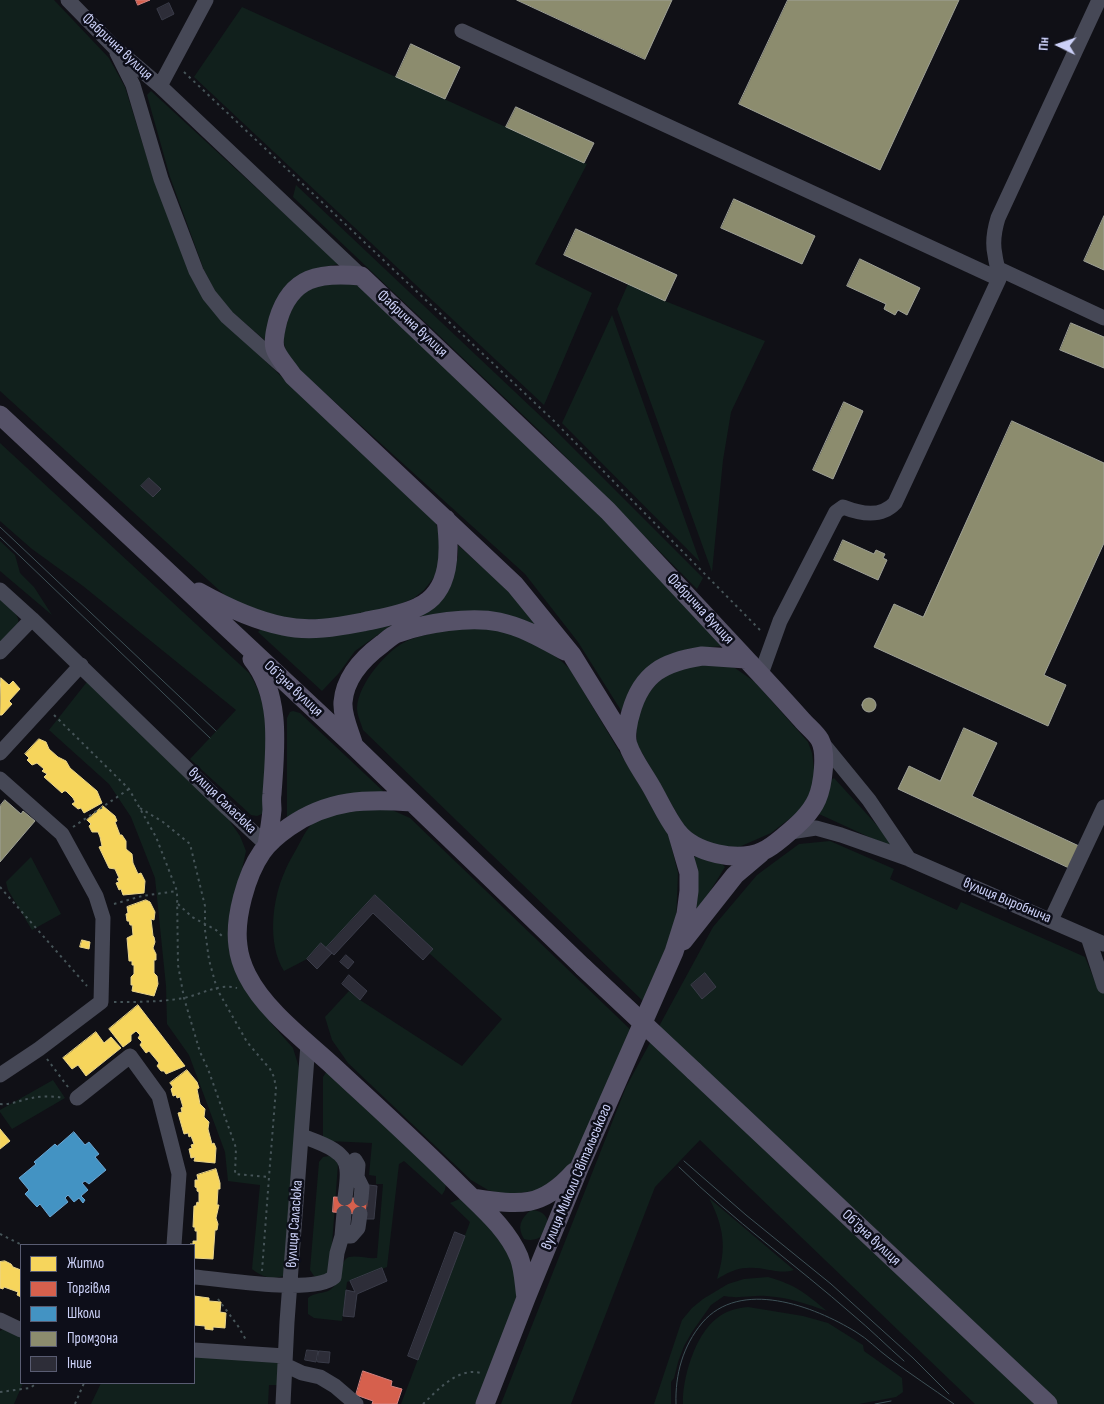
<!DOCTYPE html>
<meta charset="utf-8">
<style>
body{margin:0}
#map{position:relative;width:1104px;height:1404px;overflow:hidden;background:#101016;font-family:"Sofia Sans Condensed",sans-serif}
canvas{display:block}
.legend{position:absolute;left:20px;top:1244px;width:175px;height:140px;box-sizing:border-box;background:#0d0e19;border:1px solid #595c72;margin:0;padding:6px 9px;list-style:none;font-size:15px;color:#ccd1f8}
.legend li{display:flex;align-items:center;gap:10px;height:25px}
.legend b{width:25px;border:1px solid #595c72}
.north{position:absolute;left:1034px;top:20px;width:50px;height:50px;-webkit-text-stroke:4px #0d0e19;paint-order:stroke;rotate:274deg;font-size:14px;font-weight:700;line-height:20px;text-align:center;color:#ccd1f8}
.north::after{content:'';display:block;margin:auto;width:18px;height:22px;background:#ccd1f8;clip-path:polygon(50% 0,100% 100%,50% 72%,0 100%)}
</style>
<div id="map">
<canvas width="1104" height="1404"></canvas>
<ul class="legend">
<li><b style="height:14px;background:#f6d55c"></b>Житло</li>
<li><b style="height:14px;background:#d6604d"></b>Торгівля</li>
<li><b style="height:14px;background:#4393c3"></b>Школи</li>
<li><b style="height:14px;background:#8c8c6e"></b>Промзона</li>
<li><b style="height:14px;background:#2d2d38"></b>Інше</li>
</ul>
<div class="north">Пн</div>
</div>
<script>
const ctx = document.querySelector('canvas').getContext('2d');
ctx.lineJoin = 'round';
function paint(path, color) { ctx.fillStyle = color; ctx.fill(path, 'evenodd'); }
function strokePath(path, color, width, dash) { ctx.strokeStyle = color; ctx.lineWidth = width; ctx.lineCap = dash ? 'butt' : 'round'; ctx.setLineDash(dash || []); ctx.stroke(path); }
function drawText(font, color, halo, rows, align = 'center') {
  ctx.font = font + ' "Sofia Sans Condensed",sans-serif'; ctx.lineWidth = 5; ctx.setLineDash([]); ctx.textBaseline = 'middle'; ctx.strokeStyle = halo; ctx.fillStyle = color; for (const [text, x, y, turn = 0] of rows) {
    ctx.save(); ctx.translate(x, y); ctx.rotate((+turn || 0) * Math.PI / 180); ctx.textAlign = isNaN(turn) ? turn : align; if (halo) ctx.strokeText(text, 0, 0); ctx.fillText(text, 0, 0); ctx.restore();
  }
}
const green = new Path2D(`
 M0 0H54L109 58 125 87 154 180 224 322 436 523 440 538 441 557 435 576 424 590 414 598 394 607 337 620 286 619 230 600 0 391Z
 M242 7 587 164 535 264 592 293 544 405 194 77Z
 M151 91 339 264 318 268 267 342 232 312 215 291 204 270 170 177 147 95Z
 M296 185 551 426 703 578 697 589 543 434 293 197Z
 M340 282 361 285 600 515 723 646 688 649 675 653 622 712 578 642 525 574 303 373C297 366 287 356 285 347 282 338 285 329 288 320 296 291 313 285 340 282Z
 M628 284 665 301 765 341 731 412 723 460 712 572 617 309Z
 M612 315 700 562 562 423Z
 M0 443 249 673C276 714 266 767 264 813L257 816 251 815 190 759 236 710 83 586 32 549 0 521Z
 M0 541 15 555 20 573 34 587 52 615 0 571Z
 M458 545 512 594 547 633 425 618 419 615 451 582 458 557Z
 M0 598C28 623 21 622 0 649Z
 M393 624 355 651 339 673 322 691 258 632 262 628Z
 M469 627 497 628 550 651 570 669 668 833 678 873 676 921 645 1003 363 730C361 723 357 715 357 708 358 684 387 649 409 640 428 633 449 630 469 627Z
 M720 663 735 668 755 682 808 742 812 753 815 777 813 788 802 809 771 833 739 847 717 846 696 837 684 826 637 744 636 722 647 695 662 677 688 665Z
 M90 678 229 820 240 836 246 851 233 910 271 1023 293 1048 301 1074 289 1274C275 1280 264 1279 252 1269L260 1185 228 1181 225 1152 189 1055 167 1024 166 986 155 878 131 817 109 784 49 730Z
 M293 711 300 713 383 791V793L287 822V718L290 712Z
 M834 778 895 845 893 848 819 814 831 780Z
 M369 808 392 810 410 818 634 1033 575 1160 541 1190 505 1195 488 1190 471 1180 348 1063 332 1040 325 1017 349 991 360 1000 462 1066 502 1019 429 953 433 949 375 895 326 948 321 943 307 959 284 971C267 944 272 899 285 871 288 863 293 855 297 848 302 839 306 829 314 822 327 810 353 811 369 808Z
 M830 841 894 869 890 879 957 910 961 902 1085 957 1098 989 1104 993V1404H975L700 1140 655 1187 571 1404H501L626 1087 713 927 757 875 799 844Z
 M697 856 709 861 722 864 725 867 699 909 696 907C699 890 698 875 694 857Z
 M31 857 61 914 32 930 8 890 6 882Z
 M327 1071 446 1183 445 1190 442 1195 404 1161 399 1164 387 1267 347 1282 342 1321 314 1318 308 1314V1298C315 1292 323 1294 330 1290 342 1282 339 1260 349 1257 357 1255 369 1259 377 1258L383 1184H376V1176L369 1175 372 1143 328 1141 323 1138V1077Z
 M53 1080 65 1098 12 1129 0 1112V1110Z
 M329 1156 333 1158 338 1164 330 1272 319 1278 314 1276 310 1270 319 1162 323 1157Z
 M462 1198 501 1236 511 1259 519 1298 478 1404H401L470 1222 450 1203Z
 M709 1198 794 1270C778 1275 763 1266 747 1268 735 1268 726 1274 717 1279 727 1248 724 1227 709 1198Z
 M531 1210C559 1211 549 1246 524 1239 517 1227 520 1219 531 1210Z
 M768 1277C796 1285 805 1293 827 1311 807 1304 787 1297 766 1296 752 1295 739 1299 724 1296L711 1305 692 1332 684 1346 678 1362 674 1378 671 1382V1404H654L682 1320 692 1308 703 1299 728 1284 744 1279Z
 M748 1307 803 1316 828 1323 863 1345 864 1351 902 1378 903 1392 896 1397 859 1404H683C682 1379 695 1335 716 1319 725 1311 736 1308 748 1307Z
 M7 1327 21 1334V1383H23L14 1404H0V1331Z
 M194 1356 276 1361 279 1364 277 1385H269L268 1404H91L101 1383H194Z`);
const homes = new Path2D(`
 M1 678 9 685 13 681 20 689 9 701 12 704 2 715H0Z
 M39 739 46 742 49 749 58 757 66 761 70 768 97 791 102 803 84 813 81 808 78 809 72 804 75 802 73 798 66 791H64L62 793 44 777 47 774 42 771 44 769 37 763 32 765 27 760 29 758 25 754Z
 M103 806 115 816 117 821 115 822 120 835H122L126 841V849L132 854 133 863 138 874 141 873 145 881 144 893 123 895 121 889 119 890 116 883 119 882 117 879 119 878 115 869 109 868 99 847 102 846 100 837 98 832H92L89 826 91 824 87 820Z
 M146 900 150 902 155 912 154 920 151 919 153 936 154 937 155 942 153 948 156 954V960H154V973L157 976 158 984 154 996 132 991 133 985H131V977L134 974V965H132V961H129L127 938 133 935 132 925H130L129 921H127L126 914 128 913 127 907Z
 M82 940 90 942 89 949 80 947Z
 M138 1005 185 1066 166 1074 164 1071H161L157 1066 159 1063 149 1051 146 1053 140 1045 142 1042 138 1038 140 1035 136 1031 131 1035V1041L123 1047 109 1029Z
 M96 1032 104 1043 111 1037 121 1048 86 1076 78 1065 72 1069 63 1058Z
 M187 1070 197 1082 199 1088 197 1089 200 1104 205 1109 204 1117 209 1122 208 1129 212 1144 214 1143 216 1148 215 1163 194 1161 195 1157 191 1158 189 1149 192 1148 191 1145 194 1144 191 1136 189 1137 188 1133 184 1134 178 1113 182 1112 181 1108 183 1107 180 1097 177 1098 176 1095 173 1096 171 1089 173 1087 170 1083Z
 M0 1129 10 1141 0 1149Z
 M216 1169 220 1183V1189H218L217 1205H219L216 1218 218 1224 217 1230H215L213 1259 194 1258V1245H190V1244H193V1241H197V1231H195V1227H193L194 1206H196L197 1202 199 1203V1192L197 1191V1188L195 1187V1180H198L197 1175Z
 M5 1261 11 1264 13 1267 21 1270V1297L17 1295 18 1292 4 1287 3 1289 0 1288V1262Z
 M194 1296 209 1298V1301L221 1302 220 1312 226 1313 225 1328 213 1327V1330L205 1329V1326L194 1325Z`);
const shops = new Path2D(`
 M136 0H150L138 5Z
 M334 1197 369 1199 368 1215 333 1212Z
 M363 1371 392 1381 391 1386 402 1389 397 1404H372L373 1401 356 1395Z`);
const schools = new Path2D(`
 M74 1132 85 1145 89 1142 99 1154 95 1157 106 1170 89 1184 85 1181 82 1183 88 1190 81 1196 85 1200 83 1203 79 1198 74 1202 68 1195 65 1198 68 1202 50 1217 40 1204 37 1207 25 1194 29 1190 19 1178 36 1164 34 1162 55 1144 57 1146Z`);
const industry = new Path2D(`
 M517 0H672L645 59Z
 M788 0H959L880 170 739 104Z
 M411 44 460 67 445 99 396 77Z
 M516 107 594 143 584 163 506 127Z
 M734 199 815 236 802 264 721 228Z
 M1104 216V270L1084 261Z
 M576 229 677 275 665 301 564 255Z
 M860 259 920 288 907 315 898 310 895 315 884 309 886 304 847 286Z
 M1071 323 1104 337V368L1060 350Z
 M844 402 863 411 833 479 813 470Z
 M1012 421 1104 463V543L1044 675 1066 685 1048 726 874 647 894 604 923 617Z
 M843 540 874 554 876 550 885 554 883 558 887 560 878 580 834 560Z
 M862 705a7 7 0 1 1 14 0a7 7 0 1 1-14 0Z
 M964 728 997 743 972 796 1079 846 1069 868 898 789 909 766 940 781Z
 M5 800 21 814 23 811 35 821 0 862V806Z`);
const building = new Path2D(`
 M169 3 174 14 162 20 157 9Z
 M149 478 161 489 153 497 141 486Z
 M375 895 433 949 423 960 373 913 334 955 326 948Z
 M321 943 332 953 317 969 307 959Z
 M346 955 354 962 348 969 340 962Z
 M705 973 716 987 702 999 691 985Z
 M349 975 367 991 360 1000 342 984Z
 M369 1185 377 1186 374 1219H366Z
 M455 1232 465 1236 418 1360 408 1356Z
 M382 1268 387 1281 357 1294 354 1317 343 1316 346 1290 355 1292 350 1281Z
 M307 1350 318 1351 316 1362 305 1360Z
 M319 1351 330 1352 329 1363 318 1362Z`);
const path = new Path2D(`
 M184 72 553 420 762 632
 M54 715 129 789 156 837 177 891 178 965 184 998 200 1052 208 1069 236 1148 235 1174 269 1177 262 1271
 M140 808 163 822 190 844 205 906V930L209 960 217 989 247 1042 270 1069 274 1077 276 1088 269 1177
 M73 827 129 789
 M0 887 87 986
 M114 904 142 896 177 891
 M178 904 192 917 216 930 222 936
 M114 1002C137 1002 161 1002 184 998 202 994 220 983 237 988
 M47 1059 68 1087
 M0 1104C12 1105 20 1100 32 1098 42 1096 54 1096 64 1098
 M0 1234 22 1245
 M218 1299 238 1326 246 1340
 M0 1392 30 1388 37 1383
 M75 1404 84 1383
 M423 1404C439 1389 458 1367 481 1373`);
const minor = new Path2D(`
 M68 0 114 47 160 86 361 276
 M462 31 999 279
 M117 53 133 85 161 179 196 271 209 295 227 317 282 366
 M160 86 206 0
 M999 269 1104 318
 M0 590 32 619 227 808 267 845
 M0 652 32 619
 M761 674 780 621 836 512 843 507C861 514 881 518 895 503L999 279C999 270 996 264 995 255 992 242 994 231 998 218L1099 0
 M820 740 869 800 909 859
 M0 753 81 665
 M0 779 62 834 96 896 103 918 101 1002 39 1049 0 1075
 M790 832 816 828 841 835 909 859 1104 944
 M1051 920 1104 807
 M1088 937 1104 986
 M77 1098 130 1056 159 1096 179 1174 174 1245
 M302 1136C317 1142 347 1150 347 1170 348 1179 346 1189 345 1198
 M355 1160 358 1165 357 1177 362 1187 361 1199
 M342 1236H351L358 1228 360 1214
 M194 1277C223 1279 313 1295 334 1277L337 1253 342 1236 344 1213
 M0 1320 21 1330
 M194 1350 285 1356
 M285 1365 302 1373 320 1377 335 1386 356 1404
 M283 1404 287 1322 308 1044`);
const major = new Path2D(`
 M0 415 355 747 583 967
 M199 592C226 607 253 620 283 626 309 632 337 627 363 622 381 618 401 615 418 607 452 592 450 549 446 519
 M702 656 746 659C765 679 784 700 802 720 807 726 816 733 820 740 827 753 823 785 817 799 810 815 795 827 782 838 776 843 770 848 763 851 738 863 694 853 677 831 667 818 660 802 652 788 645 775 633 760 628 745 625 737 628 721 631 712 642 673 664 662 702 656Z
 M252 659C282 696 275 750 272 794 271 799 272 805 272 810 271 821 269 833 267 845
 M627 744 572 655 515 585 293 376C288 368 280 360 276 351 272 343 276 328 278 320 291 276 320 272 361 276L608 511 746 659
 M354 746C350 732 342 716 343 702 345 677 363 658 382 644 387 640 392 635 398 633 425 623 470 616 499 622 523 627 543 639 565 651
 M412 802C366 799 329 799 289 827 279 834 269 842 262 852 246 875 234 919 238 946 239 956 243 967 247 975 265 1011 306 1041 335 1068 377 1107 419 1145 459 1185 481 1207 507 1228 519 1257 524 1270 524 1285 526 1298
 M683 941 735 875 761 853
 M694 1071 1048 1404
 M473 1198C519 1205 541 1209 574 1172
 M485 1404 526 1298 580 1166 674 952 686 914 689 891V873L677 832`);
const tram = new Path2D(`
 M0 527 216 731
 M0 537 210 738
 M684 1161 746 1215 831 1284 913 1358 949 1394
 M679 1167C733 1220 796 1265 853 1315 870 1329 887 1346 904 1361
 M676 1404C675 1374 683 1346 702 1323 740 1278 814 1306 856 1332 868 1339 878 1350 889 1358 910 1374 932 1388 954 1404
 M875 1404 891 1401`);
const majorBridge = new Path2D(`
 M583 967 694 1071`);
const streetNames = [
 ["Фабрична вулиця",117,47,43],
 ["Фабрична вулиця",412,324,43],
 ["Фабрична вулиця",700,609,47],
 ["Обʼїзна вулиця",293,689,43],
 ["вулиця Саласюка",222,801,44],
 ["вулиця Виробнича",1007,901,23],
 ["вулиця Миколи Світальського",577,1177,-67],
 ["вулиця Саласюка",295,1224,-86],
 ["Обʼїзна вулиця",871,1238,43]
];
paint(green, '#11201c');
paint(homes, '#f6d55c');
strokePath(homes, '#e9d48b', 1);
paint(shops, '#d6604d');
strokePath(shops, '#d38280', 1);
paint(schools, '#4393c3');
strokePath(schools, '#6ca6d3', 1);
paint(industry, '#8c8c6e');
strokePath(industry, '#9fa197', 1);
paint(building, '#2d2d38');
strokePath(building, '#3a3c49', 1);
strokePath(path, '#465458', 2, [2.5, 4]);
strokePath(minor, '#464856', 15);
strokePath(major, '#565268', 19);
strokePath(tram, '#3e5157', 1);
strokePath(majorBridge, '#565268', 19);
drawText('15px', '#ccd1f8', '#0d0e19', streetNames);
</script>
